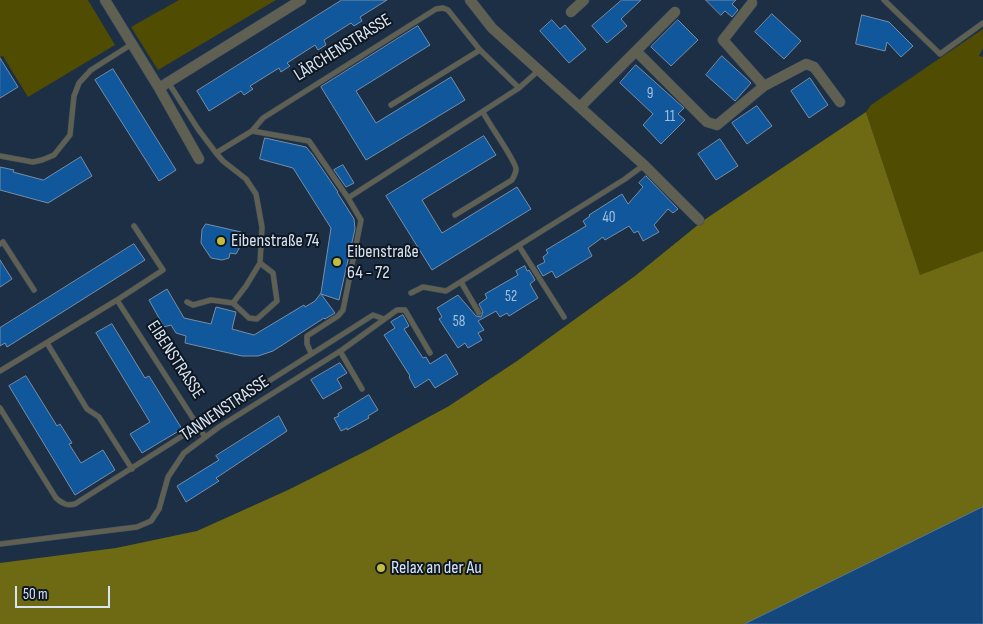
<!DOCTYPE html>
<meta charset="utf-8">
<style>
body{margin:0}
#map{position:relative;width:983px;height:624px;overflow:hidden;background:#1c2f45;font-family:"Sofia Sans Condensed",sans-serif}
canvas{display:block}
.scale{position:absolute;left:15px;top:586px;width:95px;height:22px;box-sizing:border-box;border:2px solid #d8e4f2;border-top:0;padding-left:6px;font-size:15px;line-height:18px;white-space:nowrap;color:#d8e4f2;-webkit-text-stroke:4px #0e1721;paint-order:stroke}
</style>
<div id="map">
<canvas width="983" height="624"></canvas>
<div class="scale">50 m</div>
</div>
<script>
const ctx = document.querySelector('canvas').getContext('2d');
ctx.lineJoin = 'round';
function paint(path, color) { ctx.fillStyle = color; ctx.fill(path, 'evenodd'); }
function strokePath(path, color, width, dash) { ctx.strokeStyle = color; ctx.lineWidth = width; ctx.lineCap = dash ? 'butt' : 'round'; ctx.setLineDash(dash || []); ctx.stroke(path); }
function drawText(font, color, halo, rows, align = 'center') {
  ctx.font = font + ' "Sofia Sans Condensed",sans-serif'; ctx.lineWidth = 4; ctx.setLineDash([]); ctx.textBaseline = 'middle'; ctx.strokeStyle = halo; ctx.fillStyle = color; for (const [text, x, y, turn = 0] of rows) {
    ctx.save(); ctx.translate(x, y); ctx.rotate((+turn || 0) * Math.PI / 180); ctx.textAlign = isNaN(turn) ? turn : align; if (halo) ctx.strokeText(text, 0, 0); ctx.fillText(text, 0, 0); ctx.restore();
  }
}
const green = new Path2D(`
 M0 0H88L115 45 28 97 3 56 0 57Z
 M179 0H276L158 70 131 27Z
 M983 29V48L979 56 983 57V251L920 276 866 112 871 105Z`);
const forest = new Path2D(`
 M866 112 920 275 983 251V507L745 624H0V563L116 548 197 531 288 490 368 450 449 406 517 361 635 276 704 220Z`);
const water = new Path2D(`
 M983 507V624H745Z`);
const building = new Path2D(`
 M342 0H387L360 17 362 21 354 26 351 23 324 40 326 45 318 50 315 45 287 63 290 66 281 72 279 68 250 86 253 89 244 95 241 91 209 111 197 91Z
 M622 0H641L621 19 627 26 607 43 592 26Z
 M706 0H736L732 4 738 10 732 17 725 11 721 15Z
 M772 14 801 41 784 59 755 32Z
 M862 15 889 22 913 46 901 57 887 42 885 51 856 44Z
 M552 20 560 29 565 25 586 49 569 63 540 31Z
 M678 20 698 40 671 66 651 47Z
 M418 26 430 45 356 91 376 123 451 77 465 100 366 160 321 87Z
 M722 56 751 83 735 101 706 75Z
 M0 58 18 87 0 98Z
 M636 65 684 108 678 114 685 120 661 144 643 125 653 114 620 83Z
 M113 69 176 170 159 181 95 80Z
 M810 78 828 105 809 118 791 91Z
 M757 106 772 126 747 144 732 123Z
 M484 136 496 155 422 200 442 233 517 187 531 209 432 270 386 196Z
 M265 138 306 147 312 154 338 192H337L354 219 355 229 339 300 321 294 335 313 325 319 324 318 273 351 258 356H242L185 343 186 336 176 333 171 325 164 327 149 300 167 289 184 318 211 324 216 307 236 312 232 329 254 335 304 305 305 307 315 301 321 293 331 228 293 168 260 159Z
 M720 139 738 166 716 180 698 154Z
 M81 157 92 176 48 203 0 190V167L14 170 13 172 43 180Z
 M343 165 354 183 346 187 334 170Z
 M646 176 678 209 673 213 668 209 654 225 659 232 643 241 638 231 634 233 629 226 605 240 603 237 588 248 592 256 556 278 552 271 543 276 537 266 545 262 543 257 548 253 546 250 586 226 583 221 590 216 589 215 622 194 628 204 643 187 639 183Z
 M206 224 241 232V245L236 254 230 253 229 258 222 260 211 258 201 243 202 230Z
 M134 244 145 260 7 347 5 343 0 346V328Z
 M0 260 12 279 0 287Z
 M525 266 527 271 529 270 535 280 530 284 538 298 509 316 507 313 500 317 496 311 478 321 484 330 478 333 482 340 468 348 465 343 458 348 439 319 442 317 437 308 458 295 476 316 481 317 483 312 479 304 487 298 485 294 518 275 516 271Z
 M403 315 409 326 404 329 423 358 426 357 430 364 446 354 458 374 435 388 429 379 415 388 409 377 410 376 384 335 395 328 391 322Z
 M112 324 145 378 149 376 182 429 142 453 130 434 150 422 96 333Z
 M340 363 347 373 337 379 342 388 323 399 311 380Z
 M26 376 57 426 60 424 72 443 69 444 81 463 103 450 115 470 75 495 9 386Z
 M369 395 378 410 368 416 369 418 347 430V428L341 431 334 418 339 416 338 414Z
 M279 416 287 431 216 478 219 481 186 502 177 486 219 460 216 456Z`);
const lane = new Path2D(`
 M884 0 940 54 983 23
 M168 82 198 129 216 153 223 161 246 179 256 194 262 227 260 263 246 286 233 303
 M391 105 480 50
 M252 131 309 141 348 198 361 220 343 310 338 316 307 336V344L311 353
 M216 153 252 131 263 118 436 9 443 8 448 10 480 50 519 88
 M0 156 33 162 42 160 54 155 70 135 74 96 79 83 91 70 132 44
 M348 198 519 88 538 71
 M455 215 512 180C514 176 516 173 516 169 516 161 488 123 483 112
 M0 244 3 242 34 290
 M519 246 564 317
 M461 282 479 313
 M411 293 423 287 446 291 625 179 644 165
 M117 300 205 437
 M187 302 193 305 211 300 233 303 249 318 257 319 277 301 273 273 260 263
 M47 343 87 409 99 417 132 469
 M340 351 362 389
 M0 371 117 300 163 270 134 226
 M0 408 56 498C63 504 67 506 75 504L373 315 384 319
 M0 544 137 527 151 521 159 509 168 477 184 453 219 427 342 350 397 310H405L430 353`);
const street = new Path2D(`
 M105 0 159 88 199 159
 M470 0 492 28 644 165 699 220
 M571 12 584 0
 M636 51 707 122 717 125 764 86 723 40 752 3
 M764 86 806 64 814 67 840 102
 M159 88 301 0
 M580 107 675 12`);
const markers = [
 [221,241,5,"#c2bd3f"],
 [337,262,5,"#c2bd3f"],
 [381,568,5,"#c2bd3f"]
];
const numberNames = [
 ["9",650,94],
 ["11",670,117],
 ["40",609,218],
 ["52",511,297],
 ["58",459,322]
];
const streetNames = [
 ["LÄRCHENSTRASSE",343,48,-32],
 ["EIBENSTRASSE",175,360,57],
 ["TANNENSTRASSE",225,409,-34]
];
const poiNames = [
 ["Eibenstraße 74",231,241],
 ["Eibenstraße",347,252],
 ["64 - 72",347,273],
 ["Relax an der Au",391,568]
];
paint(green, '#504c01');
paint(forest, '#6e6a13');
paint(water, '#14477b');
strokePath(water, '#4f769f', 1);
paint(building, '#10579b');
strokePath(building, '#778ea8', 1);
strokePath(lane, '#3a4c61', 6);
strokePath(street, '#3a4c61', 11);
strokePath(lane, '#606052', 5);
strokePath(street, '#606052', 10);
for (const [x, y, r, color] of markers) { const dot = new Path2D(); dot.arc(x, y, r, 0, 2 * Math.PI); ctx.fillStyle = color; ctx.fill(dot); strokePath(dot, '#0e1721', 2); }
drawText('15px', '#a6c1dc', null, numberNames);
drawText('18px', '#d8e4f2', '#0e1721', streetNames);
drawText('18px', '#d8e4f2', '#0e1721', poiNames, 'left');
</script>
